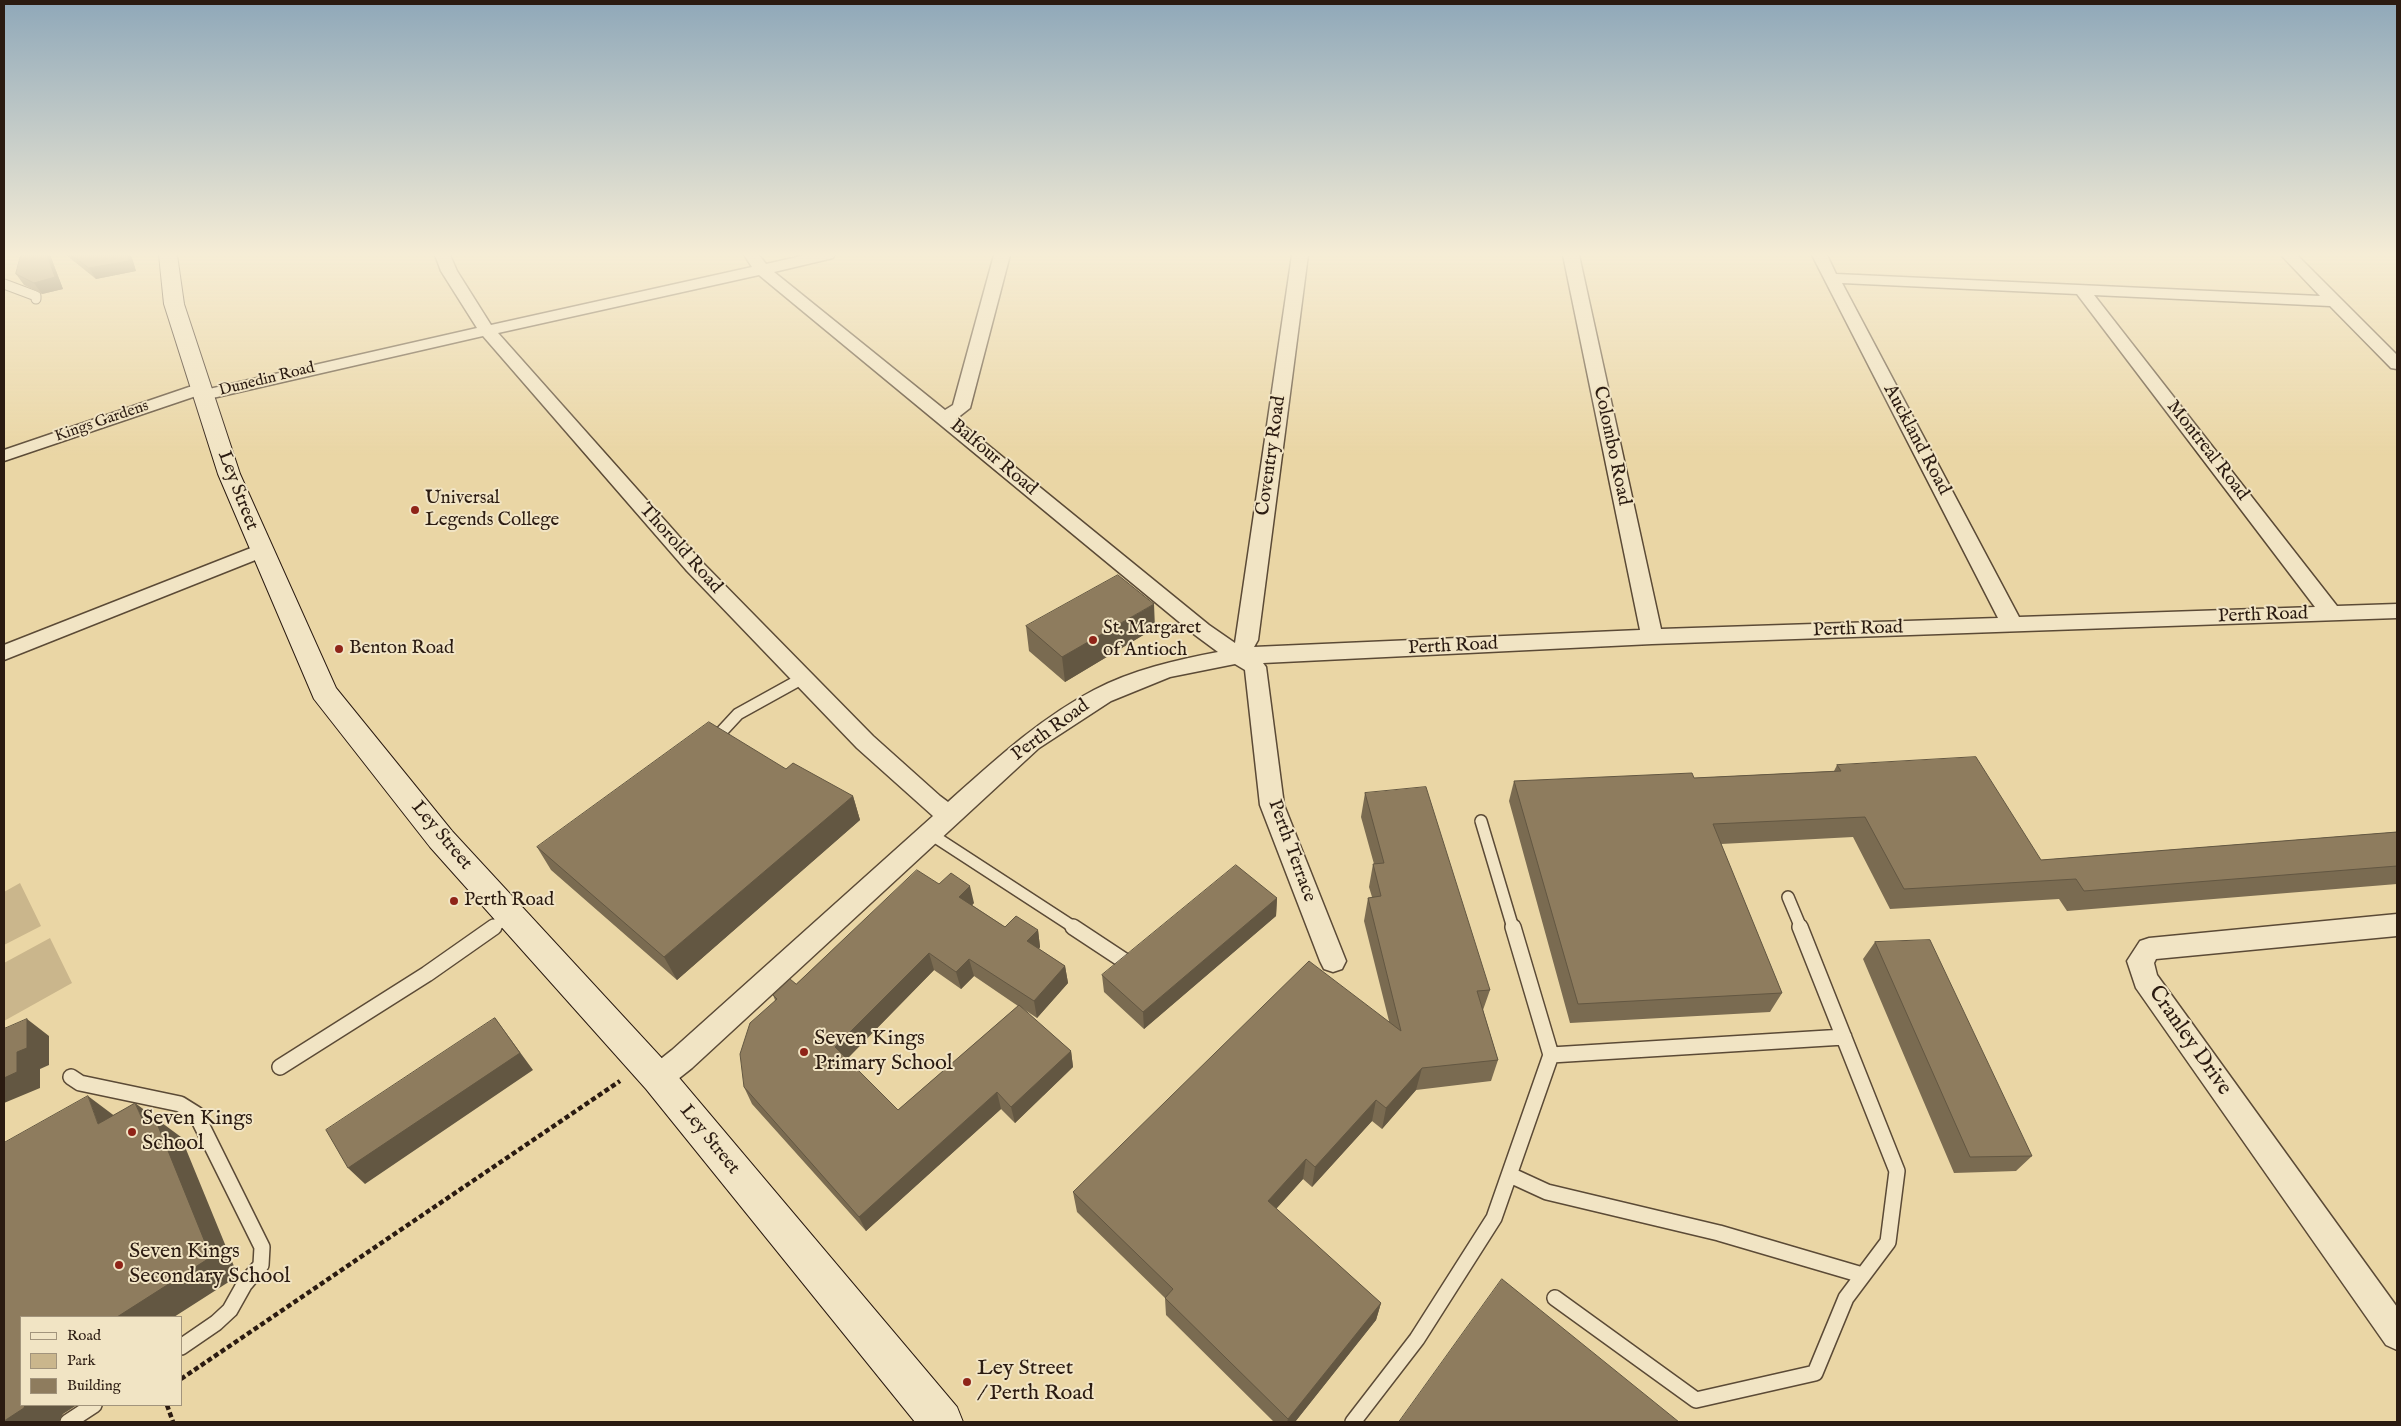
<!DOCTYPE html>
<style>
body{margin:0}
#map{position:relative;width:2401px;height:1426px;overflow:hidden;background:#ead6a5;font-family:"IM FELL English",serif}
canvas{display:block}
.frame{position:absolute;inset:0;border:5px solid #2b1b11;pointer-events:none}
.legend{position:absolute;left:20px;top:1316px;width:162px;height:90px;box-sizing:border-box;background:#f1e4c4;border:1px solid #a2947c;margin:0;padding:6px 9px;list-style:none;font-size:15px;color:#2b1b11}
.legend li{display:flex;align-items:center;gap:10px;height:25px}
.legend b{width:25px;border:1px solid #a2947c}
</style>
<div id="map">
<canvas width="2401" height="1426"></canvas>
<div class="frame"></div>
<ul class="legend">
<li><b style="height:6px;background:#f1e4c4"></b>Road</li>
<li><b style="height:14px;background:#cab68c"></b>Park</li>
<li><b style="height:14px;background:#8e7c5e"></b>Building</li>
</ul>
</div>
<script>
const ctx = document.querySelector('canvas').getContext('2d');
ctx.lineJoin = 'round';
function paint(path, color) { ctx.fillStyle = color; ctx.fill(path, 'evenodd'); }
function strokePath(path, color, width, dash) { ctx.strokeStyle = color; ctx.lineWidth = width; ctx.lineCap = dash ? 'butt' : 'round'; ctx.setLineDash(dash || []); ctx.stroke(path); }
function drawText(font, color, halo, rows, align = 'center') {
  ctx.font = font + ' "IM FELL English",serif'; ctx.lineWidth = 4; ctx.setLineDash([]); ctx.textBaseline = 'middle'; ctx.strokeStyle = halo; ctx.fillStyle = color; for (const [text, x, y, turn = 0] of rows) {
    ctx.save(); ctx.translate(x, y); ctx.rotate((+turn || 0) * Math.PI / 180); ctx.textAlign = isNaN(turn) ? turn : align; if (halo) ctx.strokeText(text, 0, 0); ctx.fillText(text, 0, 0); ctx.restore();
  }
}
const green = new Path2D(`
 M20 883 41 926 4 945V892Z
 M50 938 72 983 4 1021V963Z`);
const path = new Path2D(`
 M181 1379 620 1081
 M167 1405 173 1422`);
const laneFar2 = new Path2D(`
 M4 284 36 296V299`);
const laneFar1 = new Path2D(`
 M713 741 738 714 803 678
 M1481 821 1513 928
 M929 833 1075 928
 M1788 897 1801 928
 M492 928 511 915`);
const lane = new Path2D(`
 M1073 927 1123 960
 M1551 1055 1844 1037
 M280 1067 427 974 494 927
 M71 1077 80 1083 180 1104 196 1114 262 1247 261 1265 244 1285 230 1310 216 1323 181 1347
 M1510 1175 1547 1192 1719 1233 1862 1275
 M1555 1298 1696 1400 1815 1373 1846 1298 1888 1242 1897 1171 1800 927
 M68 1422 94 1405
 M1353 1422 1417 1339 1494 1218 1551 1055 1513 927`);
const street = new Path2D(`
 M435 255H450L457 271 491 325 752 267 744 255H759L766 264 806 255H835L833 258 774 272 945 410 953 405 994 255H1010L970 408 956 419 1209 625 1235 643 1292 255H1308L1258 640 1254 647 1640 630 1563 255H1579L1661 629 1998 618 1812 255H1827L1836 274 2320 296 2281 255H2297L2397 355V369L2391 368 2330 306 2094 295 2337 606 2397 604V618L1652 644 1263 663 1266 667 1284 805 1346 961 1342 969 1333 972 1324 969 1320 961 1260 805 1245 670 1235 664 1170 677 1111 701 1039 748 692 1068 668 1087 658 1091 648 1087 644 1078 648 1069 672 1050 933 816 857 748 687 571 483 336 204 400 196 396 4 461V450L195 385 201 384 209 389 477 328 441 271ZM759 275 1195 635 1218 652C1176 660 1132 670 1094 690 1039 719 994 761 948 802L940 796 873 736 701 561 498 333ZM1842 283 2077 294 2315 607 2019 617Z
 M261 544 268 545 271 550 268 555 4 660V645Z
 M2397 914V936L2156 959 2154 963 2157 975 2397 1307V1350L2386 1345 2136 988 2127 961 2140 941 2149 938Z`);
const secondary = new Path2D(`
 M159 255H177L184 304 240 474 336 688 452 831 670 1067 957 1407 963 1422H915L646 1089 430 847 314 699 218 474 164 304Z`);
const wall = new Path2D(`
 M21 255H50L63 289 42 294 24 285 16 274Z
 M66 255H131L136 271 96 279Z
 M1026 626 1155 628 1065 682 1029 651Z
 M1837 765 2041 860 2397 832V884L2067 911 2059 899 1890 909 1853 837 1721 844 1782 993 1770 1012 1570 1023 1509 801 1514 781 1694 778 1834 771Z
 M786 769 853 796 860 820 677 980 551 870 537 847Z
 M1365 793 1490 990 1483 1010 1498 1060 1491 1081 1416 1090 1382 1129 1372 1121 1312 1187 1303 1179 1276 1209 1381 1303 1376 1320 1295 1422H1274L1166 1315 1165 1298 1077 1212 1073 1192 1389 1021 1364 921 1368 898 1372 897 1369 887 1373 864H1374L1361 817Z
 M1277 898 1276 916 1144 1029 1104 992 1102 975Z
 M974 903 972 905 1005 927 1038 930 1040 947 1039 949 1065 966 1068 983 1037 1018 1022 1008 1071 1051 1073 1067 1015 1123 1001 1109 866 1231 752 1104 744 1087 775 1000 773 995 796 984ZM934 970 961 989 974 976 1018 1006 898 1110 847 1059Z
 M1875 942 2032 1156 2016 1171 1954 1173 1863 959Z`);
const shadedWall = new Path2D(`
 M47 255H50L63 289 42 294 34 283Z
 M128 255H131L136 271 96 279 89 268Z
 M1154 604 1155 628 1065 682 1062 657Z
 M853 796 860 820 677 980 664 957Z
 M970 886 974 903 963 915 959 897Z
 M1277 898 1276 916 1144 1029 1143 1012Z
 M1038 930 1040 947 1030 959 1027 941Z
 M929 953 934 970 842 1064 835 1047Z
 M969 959 974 976 961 989 956 972Z
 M1065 966 1068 983 1037 1018 1034 1001Z
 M495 1018 533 1070 365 1184 348 1168Z
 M27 1019 49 1036V1065L40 1069V1088L4 1103V1078L17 1052Z
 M1071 1051 1073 1067 1015 1123 1011 1107Z
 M1422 1068 1416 1090 1382 1129 1386 1108Z
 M997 1092 1001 1109 866 1231 859 1217Z
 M88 1096 116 1117 98 1124Z
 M1376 1100 1372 1121 1312 1187 1315 1167Z
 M135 1103 181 1137 238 1276 174 1317H117L144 1123Z
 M1306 1159 1303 1179 1266 1220 1268 1201Z
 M1381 1303 1376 1320 1295 1422H1287L1288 1419Z
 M25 1405H77L63 1414 59 1422H4V1421Z`);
const building = new Path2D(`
 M21 255H47L55 277 34 283 16 274Z
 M72 255H128L129 261 89 268Z
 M1118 575 1154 604 1062 657 1026 626Z
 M709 722 786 769 793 763 853 796 664 957 537 847Z
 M1976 757 2041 860 2397 832V866L2084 891 2076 879 1904 889 1865 817 1713 824 1782 993 1578 1004 1514 781 1692 773 1694 778 1841 771 1837 765Z
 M1426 787 1490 990 1477 991 1498 1060 1422 1068 1386 1108 1376 1100 1315 1167 1306 1159 1268 1201 1381 1303 1288 1419 1165 1298 1173 1289 1073 1192 1309 961 1401 1031 1368 898 1381 896 1373 864 1384 863 1365 793Z
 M1236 865 1277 898 1143 1012 1102 975Z
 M917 870 939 884 951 873 970 886 959 897 1005 927 1016 916 1038 930 1027 941 1065 966 1034 1001 969 959 956 972 929 953 835 1047 898 1110 1019 1005 1071 1051 1011 1107 997 1092 859 1217 744 1087 740 1054 750 1023 777 999 773 995 790 979 796 984Z
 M1930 940 2032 1156 1970 1157 1875 942Z
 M495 1018 520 1053 348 1168 326 1130Z
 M27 1019V1048L17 1052V1072L4 1078V1029Z
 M88 1096 98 1124 135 1103 144 1123 154 1116 211 1257 117 1317H21V1405H25L24 1408 4 1421V1143Z
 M1502 1279 1679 1422H1399Z`);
const markers = [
 [415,510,5,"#8f2418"],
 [1093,640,5,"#8f2418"],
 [339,649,5,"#8f2418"],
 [454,901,5,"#8f2418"],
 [804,1052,5,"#8f2418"],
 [132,1132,5,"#8f2418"],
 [119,1265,5,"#8f2418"],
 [967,1382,5,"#8f2418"]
];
const farStreetnames = [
 ["Dunedin Road",267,380,-14],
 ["Kings Gardens",102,422,-19]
];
const streetNames = [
 ["Auckland Road",1916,440,62],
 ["Colombo Road",1611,446,78],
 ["Montreal Road",2207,451,52],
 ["Coventry Road",1272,456,-82],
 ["Balfour Road",993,458,40],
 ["Ley Street",237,491,69],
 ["Thorold Road",680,549,48],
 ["Perth Road",2263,616,-2],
 ["Perth Road",1858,630,-2],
 ["Perth Road",1453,647,-3],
 ["Perth Road",1051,731,-36],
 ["Ley Street",441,836,50],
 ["Perth Terrace",1291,851,70],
 ["Ley Street",709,1140,51]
];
const poiNames = [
 ["Universal",425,499],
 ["Legends College",425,521],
 ["St. Margaret",1103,629],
 ["of Antioch",1103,651],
 ["Benton Road",349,649],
 ["Perth Road",464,901]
];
const nearPoinames = [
 ["Seven Kings",814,1039],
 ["Primary School",814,1064],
 ["Seven Kings",142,1119],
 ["School",142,1144],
 ["Seven Kings",129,1252],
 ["Secondary School",129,1277],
 ["Ley Street",977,1369],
 ["/ Perth Road",977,1394]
];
const nearStreetnames = [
 ["Cranley Drive",2189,1041,55]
];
paint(green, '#cab68c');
strokePath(laneFar2, '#5b4a36', 11);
strokePath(laneFar1, '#5b4a36', 14);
strokePath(lane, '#5b4a36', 18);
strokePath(street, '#5b4a36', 3);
strokePath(secondary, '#2b1b11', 2);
strokePath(path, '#2b1b11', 4.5, [5, 3]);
strokePath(laneFar2, '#f1e4c4', 9);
strokePath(laneFar1, '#f1e4c4', 11);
strokePath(lane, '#f1e4c4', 15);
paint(street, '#f1e4c4');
paint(secondary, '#f1e4c4');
paint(wall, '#7a6b51');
paint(shadedWall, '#635742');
paint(building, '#8e7c5e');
strokePath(building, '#635742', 1);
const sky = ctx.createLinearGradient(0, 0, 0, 455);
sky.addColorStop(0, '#8fa8b9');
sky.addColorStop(0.56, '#f6edd6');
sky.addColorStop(1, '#f6edd600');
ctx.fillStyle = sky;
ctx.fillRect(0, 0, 2401, 455);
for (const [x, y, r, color] of markers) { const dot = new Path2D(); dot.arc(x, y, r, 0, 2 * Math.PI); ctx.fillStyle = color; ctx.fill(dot); strokePath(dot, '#f1e4c4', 2); }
drawText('16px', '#2b1b11', '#f1e4c4', farStreetnames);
drawText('19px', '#2b1b11', '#f1e4c4', streetNames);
drawText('19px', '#2b1b11', '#f1e4c4', poiNames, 'left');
drawText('22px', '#2b1b11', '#f1e4c4', nearPoinames, 'left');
drawText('22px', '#2b1b11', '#f1e4c4', nearStreetnames);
</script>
